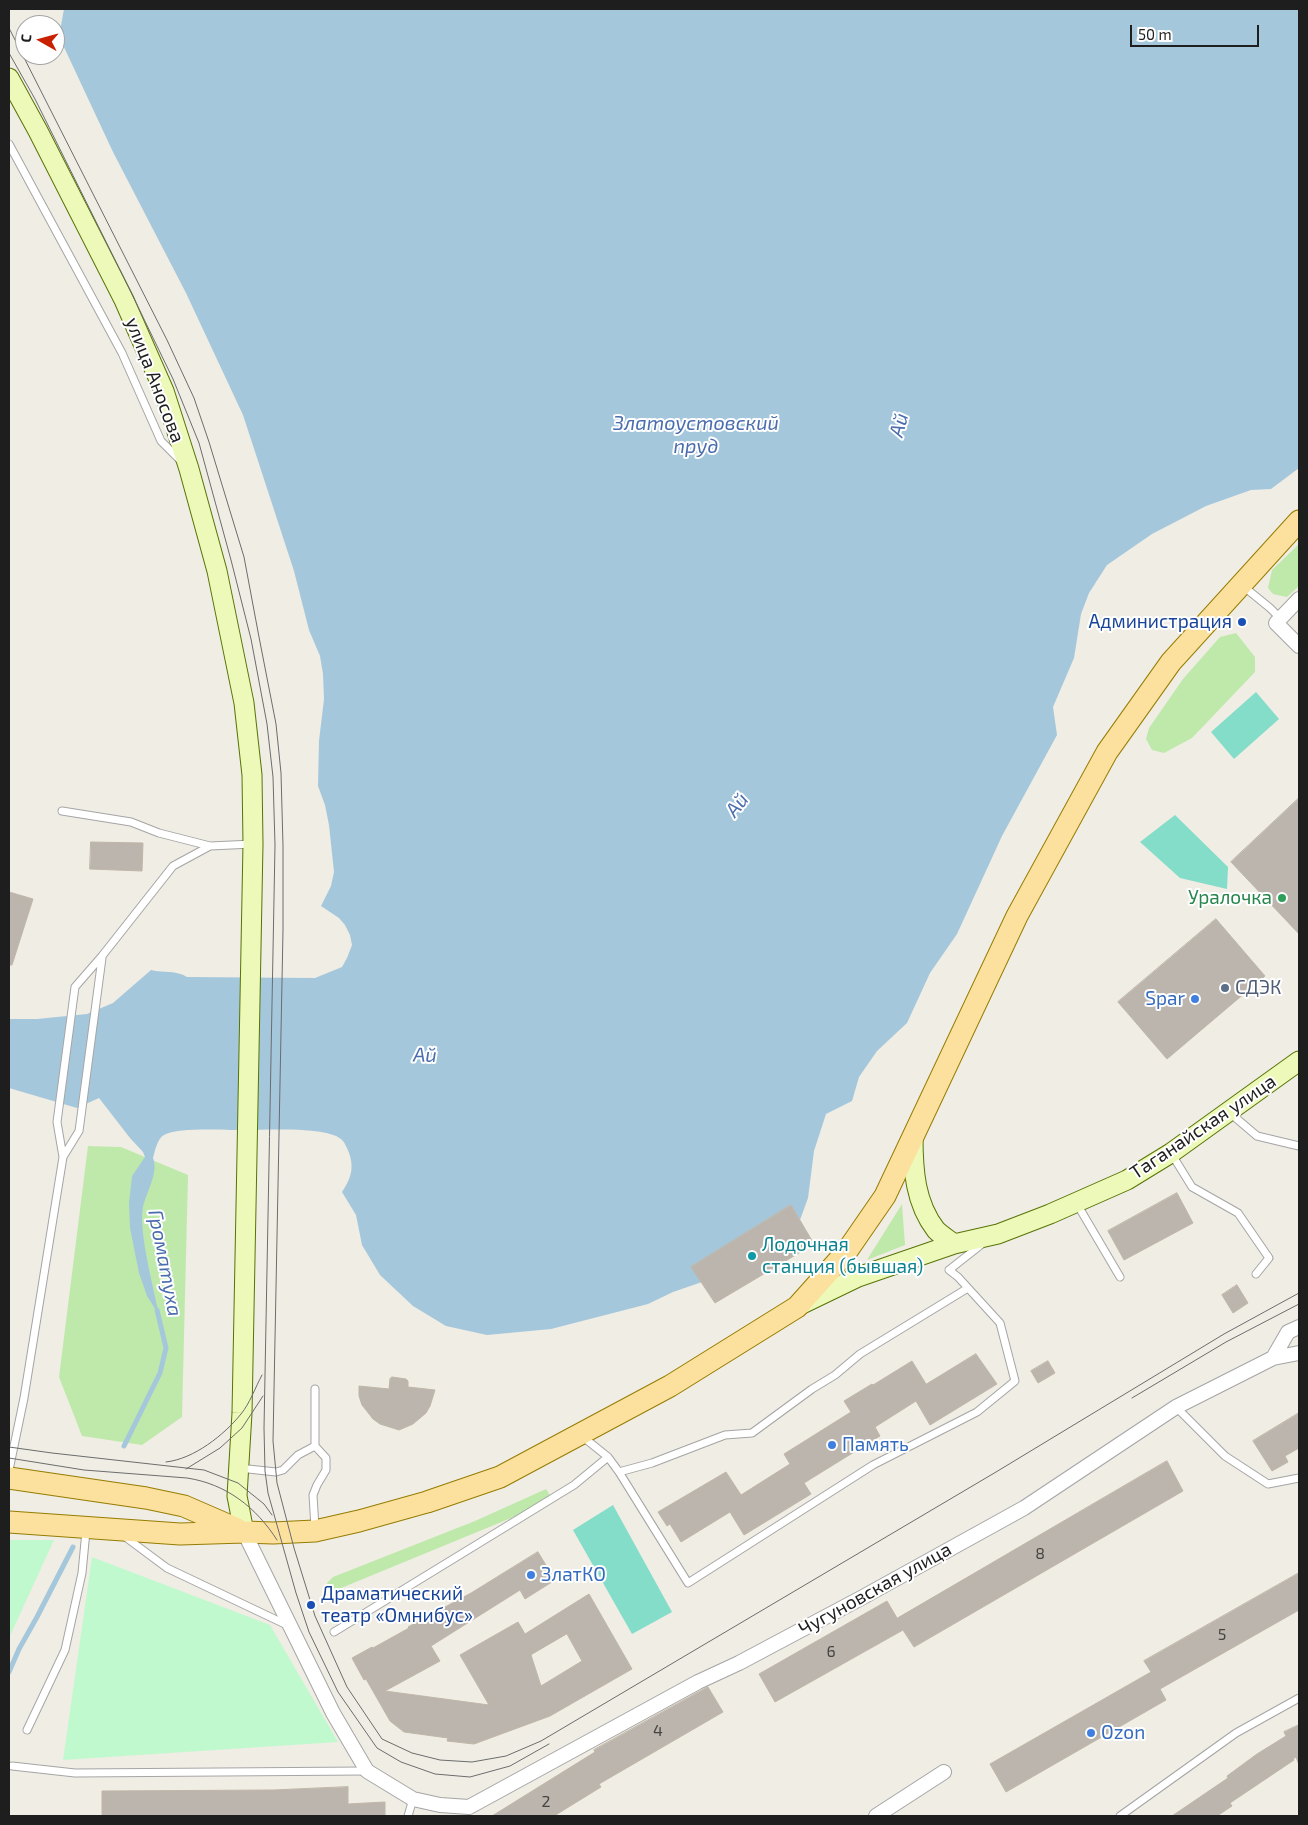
<!DOCTYPE html>
<meta charset="utf-8">
<style>
body{margin:0}
#map{position:relative;width:1308px;height:1825px;overflow:hidden;background:#efede4;font-family:"Exo 2",sans-serif}
canvas{display:block}
.frame{position:absolute;inset:0;border:10px solid #1e1e1e;pointer-events:none}
.north{position:absolute;left:15px;top:15px;width:50px;height:50px;box-sizing:border-box;background:#fff;border:1px solid #a5a5a5;border-radius:50%;rotate:277deg;font-size:14px;font-weight:700;line-height:20px;text-align:center;color:#1e1e1e}
.north::after{content:'';display:block;margin:auto;width:18px;height:22px;background:#ca2002;clip-path:polygon(50% 0,100% 100%,50% 72%,0 100%)}
.scale{position:absolute;left:1130px;top:25px;width:129px;height:22px;box-sizing:border-box;border:2px solid #1e1e1e;border-top:0;padding-left:6px;font-size:15px;line-height:18px;white-space:nowrap;color:#1e1e1e;-webkit-text-stroke:4px #fff;paint-order:stroke}
</style>
<div id="map">
<canvas width="1308" height="1825"></canvas>
<div class="frame"></div>
<div class="north">С</div>
<div class="scale">50 m</div>
</div>
<script>
const ctx = document.querySelector('canvas').getContext('2d');
ctx.lineJoin = 'round';
function paint(path, color) { ctx.fillStyle = color; ctx.fill(path, 'evenodd'); }
function strokePath(path, color, width, dash) { ctx.strokeStyle = color; ctx.lineWidth = width; ctx.lineCap = dash ? 'butt' : 'round'; ctx.setLineDash(dash || []); ctx.stroke(path); }
function drawText(font, color, halo, rows, align = 'center') {
  ctx.font = font + ' "Exo 2",sans-serif'; ctx.lineWidth = 4; ctx.setLineDash([]); ctx.textBaseline = 'middle'; ctx.strokeStyle = halo; ctx.fillStyle = color; for (const [text, x, y, turn = 0] of rows) {
    ctx.save(); ctx.translate(x, y); ctx.rotate((+turn || 0) * Math.PI / 180); ctx.textAlign = isNaN(turn) ? turn : align; if (halo) ctx.strokeText(text, 0, 0); ctx.fillText(text, 0, 0); ctx.restore();
  }
}
const grass = new Path2D(`
 M1299 544V586L1287 597 1273 594 1268 588 1272 570Z
 M1236 633 1255 657V672L1192 738 1164 753 1152 750 1146 739 1149 728 1183 679 1220 637Z
 M88 1146 121 1147 188 1175 182 1417 142 1445 82 1436 59 1377Z
 M902 1204 905 1245 867 1260Z
 M546 1489 551 1497 516 1516 329 1593 327 1583 333 1577 475 1521Z`);
const park = new Path2D(`
 M9 1540H54L9 1638Z
 M92 1557 270 1625 338 1742 63 1760Z`);
const pitch = new Path2D(`
 M1256 692 1279 719 1234 759 1211 732Z
 M1175 815 1228 867 1227 889 1180 878 1140 842Z
 M613 1505 672 1612 632 1634 573 1530Z`);
const water = new Path2D(`
 M64 9H1299V468L1271 489 1251 490 1206 506 1152 534 1107 565 1089 593 1081 614 1074 658 1053 707 1057 735 1002 836 957 934 930 973 907 1023 877 1051 859 1077 852 1101 826 1114 814 1151 808 1198 800 1220 791 1205 692 1267 702 1282 673 1292 648 1304 551 1329 487 1335 446 1326 413 1306 380 1275 362 1245 356 1215 342 1192C350 1180 354 1170 350 1156 349 1152 345 1142 341 1139 326 1126 262 1130 240 1130 224 1130 177 1127 164 1135 157 1139 155 1151 153 1158 159 1172 146 1193 143 1207 138 1230 154 1289 159 1315L147 1296 139 1273 130 1228 129 1203 132 1176 145 1157 143 1152 130 1138 99 1098 77 1108 9 1088V1019H37L87 1014 113 1003 151 970C164 973 176 970 187 977L315 978 342 967 347 958 352 945 350 935 345 925 339 918 321 906 331 886 334 872 329 825 325 805 318 786 319 741 324 699 323 674 320 656 309 630 294 571 243 415 186 293 113 152 63 45 60 31Z`);
const stream = new Path2D(`
 M124 1446 160 1373 166 1348 157 1310
 M9 1672 19 1649 37 1617 73 1547`);
const building = new Path2D(`
 M1299 798V934L1231 862Z
 M91 842 143 843 142 871 90 869Z
 M9 892 33 899 12 965H9Z
 M1216 919 1265 976 1167 1059 1118 1002Z
 M1177 1193 1193 1223 1124 1260 1108 1231Z
 M791 1205 814 1244 715 1303 691 1267Z
 M1237 1285 1248 1303 1233 1313 1222 1295Z
 M976 1354 997 1384 930 1425 916 1401 875 1427 880 1436 804 1483 811 1494 744 1535 730 1512 681 1542 670 1524 667 1526 658 1512 726 1472 741 1495 790 1464 784 1454 851 1412 844 1401 872 1384 873 1385 912 1361 926 1384Z
 M1048 1361 1055 1373 1038 1383 1031 1371Z
 M392 1377 406 1379 408 1381V1387L435 1390 430 1406 426 1413 413 1424 399 1430 380 1424 373 1419 362 1405 359 1396V1386L389 1389 390 1379Z
 M1299 1413V1448L1285 1456 1288 1462 1272 1471 1253 1441Z
 M1167 1461 1183 1491 914 1647 903 1630 775 1702 759 1674 887 1601 897 1618Z
 M538 1552 555 1580 525 1599 520 1590 431 1646 440 1661 385 1691 489 1705 460 1655 518 1622 525 1634 589 1594 632 1669 550 1716 474 1744 447 1741 448 1738 404 1732 390 1721 366 1679 364 1680 352 1658 372 1647 373 1648 409 1628 408 1627 471 1593ZM567 1634 582 1661 541 1686 531 1655Z
 M1299 1573V1610L1160 1689 1166 1700 1006 1792 990 1764 1151 1672 1144 1661Z
 M708 1687 723 1712 599 1784 601 1787 554 1816H492L595 1752 594 1750Z
 M1299 1725V1765L1296 1757 1293 1759 1294 1760 1230 1803 1232 1806 1217 1816H1172L1228 1778 1227 1776 1257 1754 1286 1736 1284 1732Z
 M348 1787V1804L385 1802V1816H102V1791L273 1790Z`);
const lane = new Path2D(`
 M9 144 122 353 161 441 180 460
 M1243 586 1270 608 1282 620
 M62 811 131 822 159 833 210 846 253 844
 M1230 1113 1257 1136 1299 1146
 M1171 1153 1192 1187 1238 1213 1269 1258 1256 1274
 M63 1157 79 1131 102 958
 M1077 1204 1120 1277
 M1176 1407 1225 1456 1268 1484 1299 1478
 M583 1437 608 1457 619 1472 688 1583 873 1465 977 1412 1015 1381 1000 1323 958 1277 949 1270 982 1244
 M239 1468 276 1472 283 1470 298 1455 315 1446
 M9 1470 24 1398 63 1157 57 1122 75 987 102 956 173 866 210 846
 M619 1472 652 1463 725 1435 752 1433 812 1389 835 1375 860 1354 968 1288
 M315 1528 313 1495 317 1485 326 1470V1458L315 1446V1389
 M124 1536 167 1568 287 1625
 M334 1632 574 1485 608 1457
 M27 1730 65 1650 82 1573 86 1531
 M12 1766 75 1773 366 1771
 M408 1816 413 1799
 M1120 1816 1236 1733 1299 1698`);
const street = new Path2D(`
 M1299 599 1276 623 1299 646
 M1273 1358 1299 1353
 M244 1532 333 1713 367 1771 413 1799 440 1805 469 1807 698 1682 739 1663 863 1597 1024 1508 1176 1407 1273 1358 1288 1332 1299 1327
 M876 1816 944 1772`);
const secondary = new Path2D(`
 M9 78 38 131 124 300 164 391 189 469 217 571 244 703 252 775 253 844 242 1413 237 1496 244 1532
 M913 1137C913 1170 915 1203 936 1230 941 1235 949 1240 954 1244
 M800 1305 858 1277 954 1244 998 1234 1050 1214 1127 1180 1171 1153 1299 1061`);
const primary = new Path2D(`
 M9 1478 146 1498 184 1506 237 1529
 M9 1522 180 1534 244 1532 273 1533 315 1531 359 1521 427 1502 500 1477 670 1386 797 1307 847 1251 885 1196 1017 916 1107 752 1171 662 1299 521`);
const tram = new Path2D(`
 M9 28 167 340 194 398 209 442 244 557 259 637 276 724 281 773 283 846V930L273 1441 277 1483 294 1548 315 1616 347 1687 382 1739 412 1753 440 1760 472 1762 506 1756 541 1741 996 1472 1224 1334 1299 1293
 M9 53 35 99 124 278 173 379 199 443 231 560 251 639 267 724 273 777 275 845 264 1428 265 1471 268 1493 296 1593 309 1632 338 1692 377 1748 401 1762 435 1774 470 1777 510 1766 549 1744
 M1132 1398 1226 1342 1299 1304
 M9 1447 52 1453 204 1470 238 1483 264 1504 272 1515
 M9 1458 84 1470 187 1478C226 1484 256 1507 277 1540
 M166 1462C194 1459 224 1435 241 1414 250 1403 255 1388 262 1375
 M186 1469 220 1448 242 1428 263 1396`);
const markers = [
 [1242,622,5,"#1a4fb4"],
 [1282,898,5,"#2e9e5b"],
 [1225,988,5,"#5c6f8a"],
 [1195,999,5,"#3f7fe0"],
 [752,1256,5,"#0f9aa8"],
 [832,1445,5,"#3f7fe0"],
 [531,1575,5,"#3f7fe0"],
 [311,1605,5,"#1a4fb4"],
 [1091,1733,5,"#3f7fe0"]
];
const numberNames = [
 ["8",1040,1554],
 ["5",1222,1635],
 ["6",831,1652],
 ["4",658,1731],
 ["2",546,1802]
];
const streetNames = [
 ["улица Аносова",155,380,69],
 ["Таганайская улица",1203,1127,-34],
 ["Чугуновская улица",875,1589,-29]
];
const transitNames = [
 ["Администрация",1232,622],
 ["Драматический",321,1594,"left"],
 ["театр «Омнибус»",321,1616,"left"]
];
const leisureNames = [
 ["Уралочка",1272,898]
];
const serviceNames = [
 ["СДЭК",1235,988]
];
const shopNames = [
 ["Spar",1185,999,"right"],
 ["Память",842,1445],
 ["ЗлатКО",541,1575],
 ["Ozon",1101,1733]
];
const cultureNames = [
 ["Лодочная",762,1245],
 ["станция (бывшая)",762,1267]
];
const waterNames = [
 ["Златоустовский",696,423],
 ["пруд",696,446],
 ["Ай",899,425,-75],
 ["Ай",737,805,-52],
 ["Ай",425,1055,1],
 ["Громатуха",165,1263,79]
];
paint(grass, '#bfe9aa');
paint(park, '#c1f9ce');
paint(pitch, '#83ddc8');
paint(water, '#a5c7dc');
strokePath(stream, '#a5c7dc', 5);
paint(building, '#bbb5ad');
strokePath(building, '#c0b6a7', 1);
strokePath(lane, '#a5a5a5', 9);
strokePath(street, '#a5a5a5', 16);
strokePath(secondary, '#577406', 21);
strokePath(primary, '#967c02', 23);
strokePath(lane, '#fff', 7);
strokePath(street, '#fff', 14);
strokePath(secondary, '#ecf9b8', 19);
strokePath(primary, '#fbe19d', 21);
strokePath(tram, '#6c6c6c', 1);
for (const [x, y, r, color] of markers) { const dot = new Path2D(); dot.arc(x, y, r, 0, 2 * Math.PI); ctx.fillStyle = color; ctx.fill(dot); strokePath(dot, '#fff', 2); }
drawText('16px', '#454442', null, numberNames);
drawText('19px', '#1e1e1e', '#fff', streetNames);
drawText('19px', '#164399', '#fff', transitNames, 'right');
drawText('19px', '#27864d', '#fff', leisureNames, 'right');
drawText('19px', '#4e5e75', '#fff', serviceNames, 'left');
drawText('19px', '#366cbe', '#fff', shopNames, 'left');
drawText('19px', '#0d838f', '#fff', cultureNames, 'left');
drawText('italic 20px', '#4b6dad', '#fff', waterNames);
</script>
